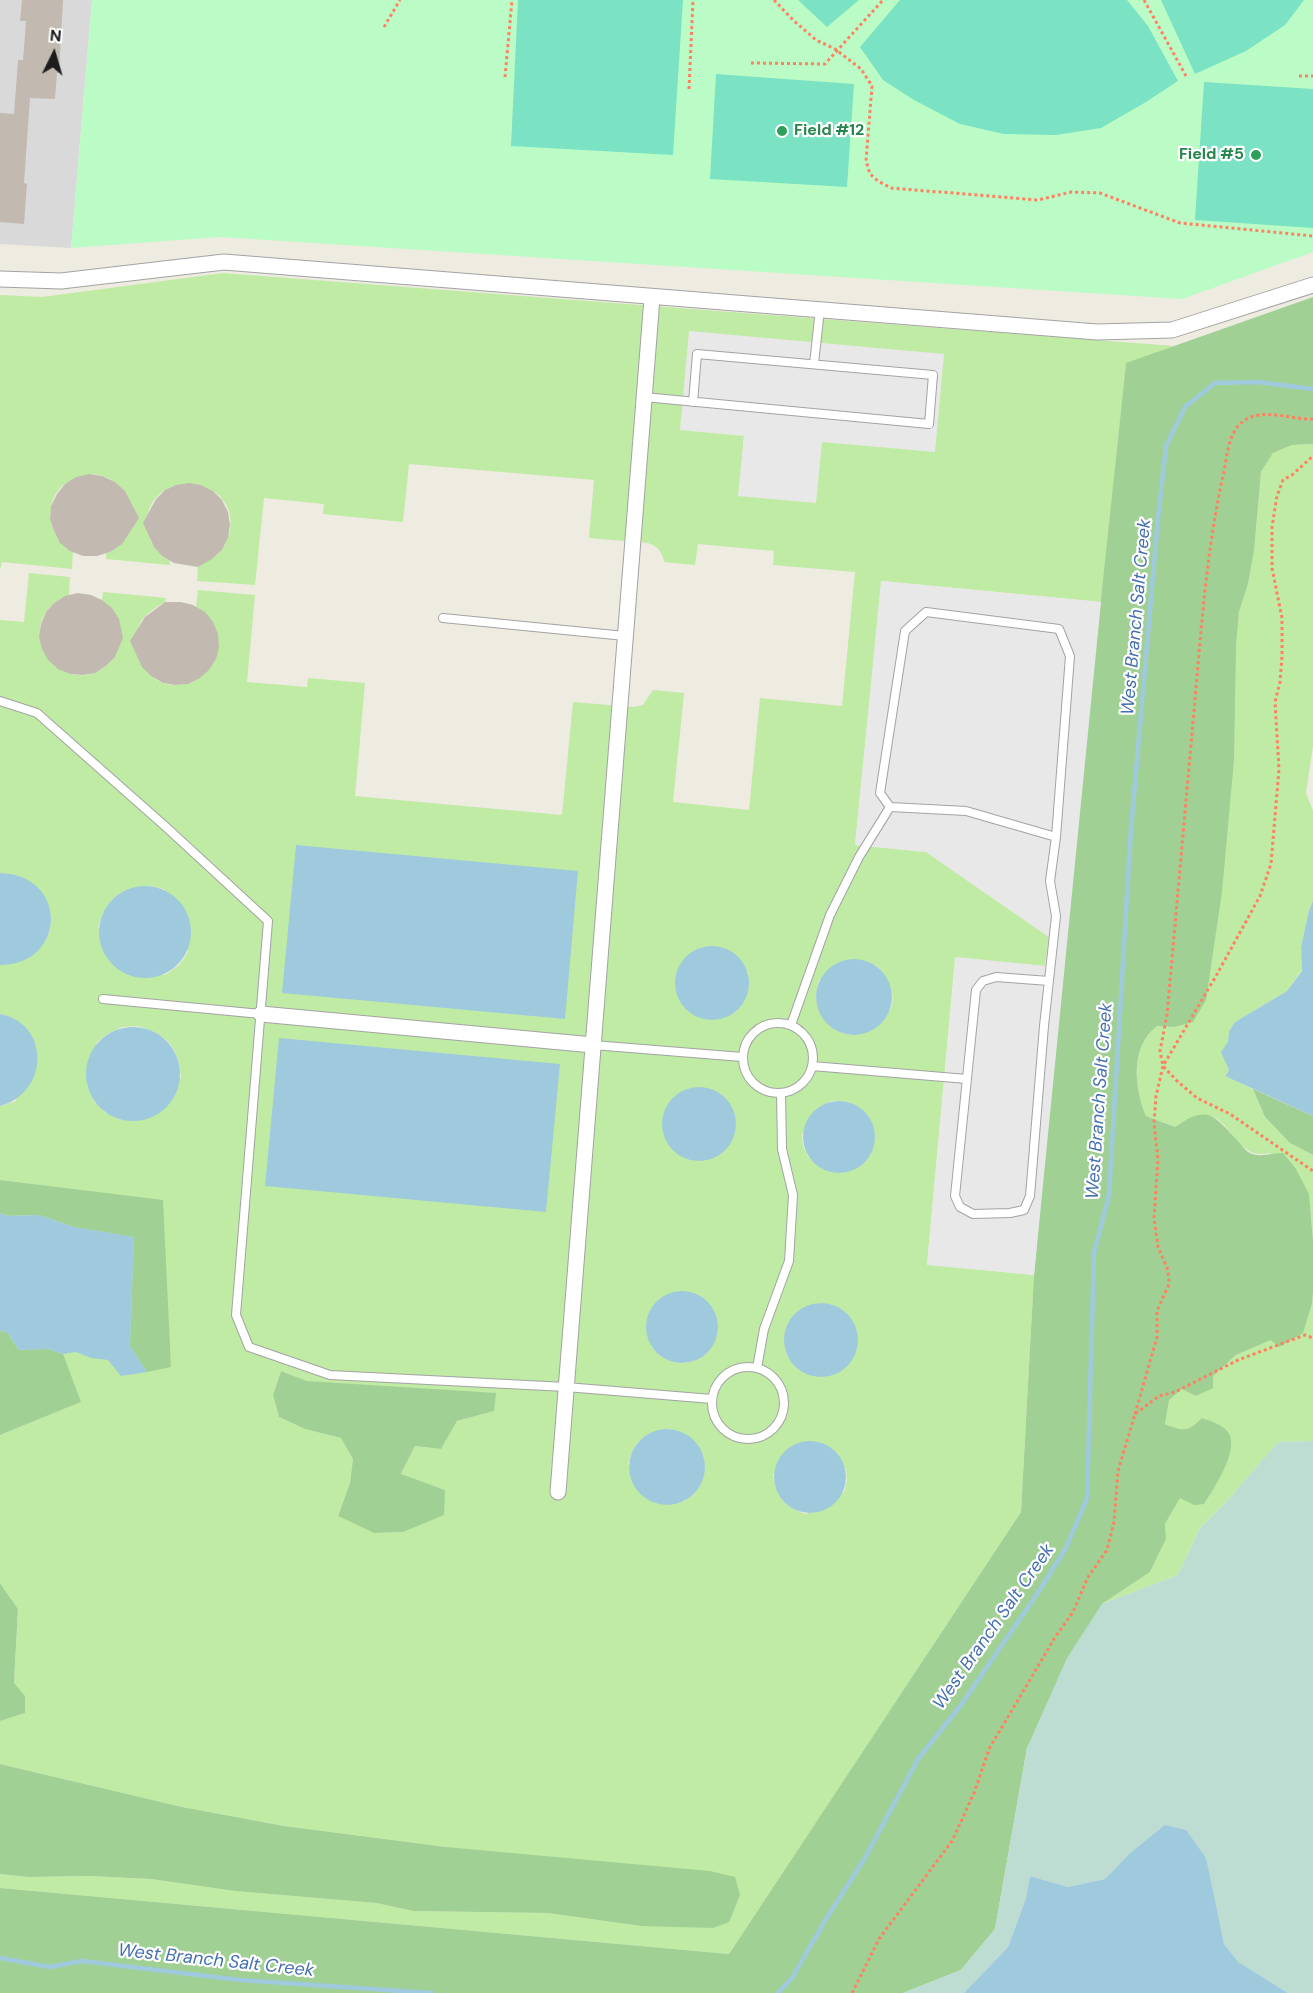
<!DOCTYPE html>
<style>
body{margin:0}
#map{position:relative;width:1313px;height:1993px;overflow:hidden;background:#eeebe1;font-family:"DM Sans",sans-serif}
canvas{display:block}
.north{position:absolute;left:24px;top:24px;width:60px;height:60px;-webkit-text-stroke:4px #fff;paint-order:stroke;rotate:5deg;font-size:16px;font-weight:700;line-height:24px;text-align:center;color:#1c1c1c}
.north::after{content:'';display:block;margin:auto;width:21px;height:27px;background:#1c1c1c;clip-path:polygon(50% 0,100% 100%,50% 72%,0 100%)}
</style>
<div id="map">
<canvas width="1313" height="1993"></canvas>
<div class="north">N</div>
</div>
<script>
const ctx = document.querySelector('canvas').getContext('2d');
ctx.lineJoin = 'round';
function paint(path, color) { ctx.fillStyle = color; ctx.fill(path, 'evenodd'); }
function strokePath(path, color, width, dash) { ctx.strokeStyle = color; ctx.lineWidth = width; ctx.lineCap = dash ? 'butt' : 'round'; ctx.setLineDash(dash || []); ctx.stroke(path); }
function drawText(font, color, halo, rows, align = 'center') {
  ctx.font = font + ' "DM Sans",sans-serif'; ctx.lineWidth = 4.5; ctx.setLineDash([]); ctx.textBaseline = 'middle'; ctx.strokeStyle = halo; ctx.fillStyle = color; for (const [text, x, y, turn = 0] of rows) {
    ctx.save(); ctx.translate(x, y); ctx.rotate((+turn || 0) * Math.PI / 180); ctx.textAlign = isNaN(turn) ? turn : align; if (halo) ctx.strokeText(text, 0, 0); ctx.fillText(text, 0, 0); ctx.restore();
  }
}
const residential = new Path2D(`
 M0 0H92L71 248 0 244Z`);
const grass = new Path2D(`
 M223 273 1174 346 1126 364 1101 602 882 581 855 845 926 852 1049 937 1045 966 955 958 927 1264 1034 1275 1021 1512 729 1954 0 1888V1874L28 1877 90 1876 151 1879 235 1891 376 1903 413 1911 548 1913 641 1926 446 1847 284 1826 182 1807 0 1764V1721L25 1713 14 1683 18 1609 0 1583V1435L81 1402 7 1332 0 1331V1213L9 1216 39 1215 74 1227 163 1201 0 1180V1106L16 1101 4 1015 0 1014V965C68 962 68 878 0 873V620L24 622 29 573 70 577 69 595C54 600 42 613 40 628 39 641 42 653 51 662 91 702 152 643 102 600L103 592 166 598 165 602C142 615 131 627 139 654 150 696 196 693 216 659L196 607 198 590 255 595 247 682 307 687 308 678 365 683 355 796 562 815 573 702 633 707 643 705 653 690 684 693 673 802 749 810 760 698 842 706 855 572 773 565 774 551 698 544 695 565 664 562C662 551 658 547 648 543L589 538 594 480 409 464 403 522 323 514 324 504 264 498 255 585 197 581 198 567C205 562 215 557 221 551 226 545 228 537 230 530 239 475 148 466 147 523 147 540 156 553 170 561V565L106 559V553L122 544 125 491C118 485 111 478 102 476 93 473 86 475 79 479 75 480 69 482 65 484 47 496 47 524 59 540 62 545 68 548 73 552L72 569 2 562 0 570V295L42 297ZM944 354 821 442 739 496 744 436ZM149 886 164 889 188 952 179 965 165 975 98 928C106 899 120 888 149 886ZM704 947C727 953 739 951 749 975L678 969C685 957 691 952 704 947ZM876 965C887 976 899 996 889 1012 886 1016 878 1020 874 1024 864 1032 854 1038 840 1032 836 1030 831 1023 828 1018 815 1003 814 1000 819 980ZM137 1026C167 1034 179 1047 181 1078L106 1113 94 1101 87 1086 97 1042 109 1033 122 1027ZM831 1101C856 1099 874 1115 875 1140L809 1158 803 1146 802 1134ZM820 1303 831 1305 842 1310 857 1339 856 1351 851 1361 787 1356C780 1329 792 1308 820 1303ZM718 1330C709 1366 674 1374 651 1346ZM281 1371 307 1381 339 1385 494 1411 457 1421 441 1449 415 1446 401 1475 445 1490 403 1532 375 1533 338 1516 350 1483 353 1459 341 1438 305 1429 279 1417 273 1395ZM670 1429C711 1439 716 1479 683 1502L628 1464C635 1437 646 1435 670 1429ZM846 1468 847 1481 844 1492 807 1514C786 1509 775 1496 773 1474Z
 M1313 444V746L1306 793 1313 811V901L1309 910 1301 947 1302 970 1287 991 1235 1022 1229 1031 1228 1042 1229 1070 1225 1075 1253 1089 1265 1117 1290 1143 1313 1155V1240L1309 1194 1270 1153C1225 1164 1233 1086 1175 1127L1146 1116C1134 1086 1130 1048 1157 1026L1174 1027 1236 647 1239 612 1248 584 1254 551 1261 472 1273 453 1292 445Z
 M1313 1293V1441L1278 1442 1229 1499 1200 1528 1178 1575 1102 1604 1150 1572 1166 1539 1165 1524 1180 1497 1193 1427 1182 1431 1165 1424 1169 1400 1182 1389 1213 1376 1236 1355 1271 1340 1312 1303Z`);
const forest = new Path2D(`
 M1313 297V444L1292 445 1273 453 1261 472 1254 551 1248 584 1239 612 1236 647 1234 760 1222 892 1206 1000 1193 1022 1174 1027 1157 1026C1130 1047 1134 1087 1146 1116L1175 1127C1207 1104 1214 1115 1237 1140 1241 1144 1245 1151 1250 1153 1259 1158 1273 1153 1283 1153L1296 1169 1309 1194 1313 1240V1293L1312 1303 1303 1333 1279 1347 1271 1340 1236 1355 1213 1376V1388L1196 1396 1182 1389 1169 1400 1165 1424C1183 1431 1187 1433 1202 1418 1210 1421 1221 1424 1227 1431 1242 1447 1213 1490 1204 1504L1194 1505 1180 1498 1165 1524 1166 1539 1150 1572 1102 1604 1027 1748 995 1929 961 1970 903 1993H0V1888L729 1954 1021 1512 1034 1275 1062 967 1126 363Z
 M1253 1089 1313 1116V1155L1290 1143 1265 1117Z
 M0 1180 163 1200 171 1367 147 1372 130 1346 134 1237 74 1227 39 1215 9 1216 0 1213Z
 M0 1331 7 1332 19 1350 48 1349 63 1354 81 1402 0 1435Z
 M281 1371 307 1381 496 1393 494 1411 457 1421 441 1449 415 1446 401 1474 445 1490 444 1515 403 1532 374 1533 338 1516 350 1483 353 1459 341 1438 305 1429 279 1417 273 1395Z
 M0 1583 18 1609 14 1683 25 1696V1713L0 1721Z
 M0 1764 182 1807 284 1826 446 1847 710 1871 735 1877 740 1895 729 1922 713 1928 641 1926 548 1913 413 1911 376 1903 235 1891 151 1879 90 1876 28 1877 0 1874Z`);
const wetland = new Path2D(`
 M1313 1441V1993H1288L1237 1962 1224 1944 1215 1905 1128 1855 1105 1879 1068 1887 1030 1876 1026 1898 1008 1947 964 1993H903L961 1970 995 1929 1027 1748 1067 1658 1102 1604 1178 1575 1200 1528 1229 1499 1278 1442Z`);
const park = new Path2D(`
 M92 0H1313V252L1182 299 220 237 71 248Z`);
const pitch = new Path2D(`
 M518 0H683L673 155 511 146Z
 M798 0H859L827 27Z
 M900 0H1127L1148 26 1178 81 1146 102 1101 128 1056 135 1004 134 960 124 914 100 883 80 860 47Z
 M1161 0H1304L1285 25 1246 51 1195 74Z
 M716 74 854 84 847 187 710 179Z
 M1204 82 1313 89V228L1195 220Z`);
const parking = new Path2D(`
 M689 331 944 354 935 452 822 442 816 503 738 496 744 436 680 430Z
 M881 581 1101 602 1034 1275 927 1265 956 957 1045 966 1049 937 926 852 855 845Z`);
const water = new Path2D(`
 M296 845 578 871 565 1019 282 993Z
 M0 873C69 875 67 965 0 965Z
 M99 932a46 46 0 1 1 92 0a46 46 0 1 1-92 0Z
 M1313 901V1116L1225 1076 1229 1070 1221 1052 1228 1042 1229 1031 1235 1022 1287 991 1302 971 1301 947 1309 910Z
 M675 983a37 37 0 1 1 74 0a37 37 0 1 1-74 0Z
 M816 997a38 38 0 1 1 76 0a38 38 0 1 1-76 0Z
 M0 1014C51 1024 49 1093 0 1106Z
 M86 1074a47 47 0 1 1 94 0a47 47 0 1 1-94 0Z
 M279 1038 560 1064 546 1212 265 1186Z
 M662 1124a37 37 0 1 1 74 0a37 37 0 1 1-74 0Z
 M803 1137a36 36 0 1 1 72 0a36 36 0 1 1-72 0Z
 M0 1213 9 1216 39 1215 74 1227 134 1237 130 1346 147 1372 121 1376 108 1360 91 1358 76 1352 63 1354 48 1349 19 1350 7 1332 0 1331Z
 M646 1327a36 36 0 1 1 72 0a36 36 0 1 1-72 0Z
 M784 1340a37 37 0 1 1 74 0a37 37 0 1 1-74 0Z
 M629 1467a38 38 0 1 1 76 0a38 38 0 1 1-76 0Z
 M774 1477a36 36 0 1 1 72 0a36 36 0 1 1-72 0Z
 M1165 1825 1186 1830 1206 1858 1224 1944 1238 1962 1288 1993H964L1008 1947 1026 1898 1030 1876 1068 1887 1105 1879 1128 1855Z`);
const stream = new Path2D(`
 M0 1958 50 1967 82 1961 240 1980 432 1993
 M778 1993 792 1978 826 1919 865 1858 918 1759 961 1705 1039 1591 1066 1548 1087 1498 1094 1253 1109 1195 1131 829 1158 518 1166 446 1185 407 1215 383 1257 382 1313 389`);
const building = new Path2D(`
 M22 0H63L59 73H57L55 99 30 98 24 183 27 184 24 224 0 222V113L14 114 18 60H23L26 21H20Z
 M89 474 102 476 115 482 125 491 139 518 122 544 110 552 97 556H83L70 551 60 543 54 531 50 519 51 506 57 494 65 484 76 477Z
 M189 483 201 485 213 491 222 500 228 512 230 525 228 538 222 550 212 559 198 567 174 563 162 556 154 547 143 523 156 499 165 490 176 485Z
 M78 593 91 595 102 600 112 608 119 619 123 638 115 657 106 666 95 673 83 675 70 674 58 669 48 660 42 649 39 637 41 624 46 612 54 603 65 596Z
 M165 602H181L193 605 205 612 213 622 218 634 219 647 216 659 209 670 200 678 188 684 175 685 163 683 151 676 142 667 130 641 145 617Z`);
const path = new Path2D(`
 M774 0 793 20 816 40 835 49 861 69 872 86 866 161 870 174 878 181 891 188 1038 200 1071 192 1100 193 1180 223 1313 236
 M1144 0 1186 76
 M384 27 400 0
 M751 63 825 64 883 0
 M1299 76H1313
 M505 77 512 0
 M689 89 693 0
 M1313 419C1290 420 1258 405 1239 425 1227 438 1227 460 1223 476 1206 553 1201 633 1194 711 1185 812 1176 914 1167 1015L1160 1051 1163 1066 1177 1081 1197 1098 1230 1114 1313 1171
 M1135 1414 1157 1337V1311L1169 1284 1168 1270 1158 1247 1154 1218 1158 1160 1154 1123 1156 1096 1163 1066 1216 976 1260 896 1271 864 1279 769 1275 702 1280 682 1282 656V618L1272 568V527L1277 496 1283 480 1292 475 1313 456
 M852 1993 879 1939 952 1841 974 1793 989 1749 1054 1639 1073 1612 1088 1577 1107 1550 1114 1522 1118 1471 1135 1414 1159 1396 1175 1392 1238 1360 1305 1335 1313 1338`);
const lane = new Path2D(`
 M814 364 820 309
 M644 397 929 424 933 375 697 354 693 402
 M443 618 625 636
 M0 701 37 713 166 827 268 921 236 1315 249 1347 330 1375 566 1387 712 1399
 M890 807 880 793 905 631 926 612 1059 629 1070 656 1056 837
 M103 999 261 1014
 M743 1058a35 35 0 1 1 70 0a35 35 0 1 1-70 0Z
 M791 1025 830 915 859 857 890 807 966 811 1056 837 1050 881 1056 916 1044 1026 1030 1196 1024 1210 1010 1213 973 1214 960 1207 955 1196 976 990 983 981 996 977 1049 981
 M593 1045 742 1057
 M812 1066 967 1079
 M712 1403a36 36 0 1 1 72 0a36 36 0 1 1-72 0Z
 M757 1368 764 1329 789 1261 793 1195 782 1149 781 1094`);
const street = new Path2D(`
 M0 279 61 281 224 262 1097 332 1172 330 1313 285
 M261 1014 593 1045
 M558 1492 652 298`);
const markers = [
 [782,131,6,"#2e9e5b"],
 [1256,155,6,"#2e9e5b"]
];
const leisureNames = [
 ["Field #12",794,131],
 ["Field #5",1244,155,"right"]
];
const waterNames = [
 ["West Branch Salt Creek",1137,617,-85],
 ["West Branch Salt Creek",1100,1101,-86],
 ["West Branch Salt Creek",994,1627,-55],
 ["West Branch Salt Creek",216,1961,6]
];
paint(residential, '#dad9d9');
paint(grass, '#c0eba4');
paint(forest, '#a0d094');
paint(wetland, '#bdddd2');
paint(park, '#bbfcc6');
paint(pitch, '#7be2c4');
paint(parking, '#e8e8e8');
paint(water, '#9fcade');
strokePath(stream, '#9fcade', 4.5);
paint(building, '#c2bab1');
strokePath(lane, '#a3a3a3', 10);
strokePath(street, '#a3a3a3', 17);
strokePath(path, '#ff8162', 3, [3, 3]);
strokePath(lane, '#fff', 8);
strokePath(street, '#fff', 15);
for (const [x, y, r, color] of markers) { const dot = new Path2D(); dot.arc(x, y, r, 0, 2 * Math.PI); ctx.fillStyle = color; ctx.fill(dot); strokePath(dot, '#fff', 2); }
drawText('bold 16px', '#27864d', '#fff', leisureNames, 'left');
drawText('italic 18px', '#4570af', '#fff', waterNames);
</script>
